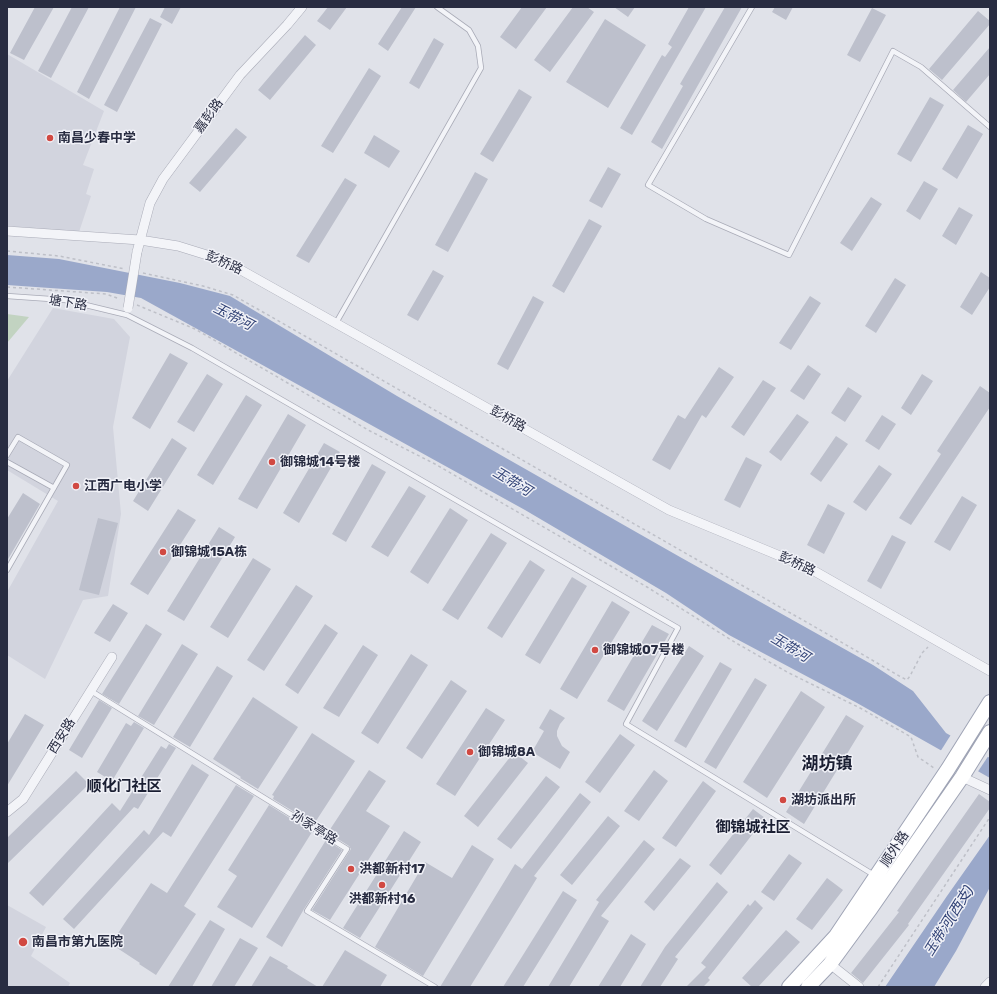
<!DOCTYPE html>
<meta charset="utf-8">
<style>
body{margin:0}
#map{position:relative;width:997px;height:994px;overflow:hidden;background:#e0e2e9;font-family:Rubik,sans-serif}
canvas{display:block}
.frame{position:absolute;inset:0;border:8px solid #282c41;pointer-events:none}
</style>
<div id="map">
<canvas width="997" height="994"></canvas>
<div class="frame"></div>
</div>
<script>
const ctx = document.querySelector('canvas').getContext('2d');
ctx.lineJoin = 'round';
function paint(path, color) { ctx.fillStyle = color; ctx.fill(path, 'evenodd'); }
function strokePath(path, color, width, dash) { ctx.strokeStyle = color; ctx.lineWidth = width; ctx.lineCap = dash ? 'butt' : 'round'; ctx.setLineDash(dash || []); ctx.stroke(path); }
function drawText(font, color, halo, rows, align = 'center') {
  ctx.font = font + ' Rubik,"Noto Sans SC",sans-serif'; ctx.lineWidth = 3; ctx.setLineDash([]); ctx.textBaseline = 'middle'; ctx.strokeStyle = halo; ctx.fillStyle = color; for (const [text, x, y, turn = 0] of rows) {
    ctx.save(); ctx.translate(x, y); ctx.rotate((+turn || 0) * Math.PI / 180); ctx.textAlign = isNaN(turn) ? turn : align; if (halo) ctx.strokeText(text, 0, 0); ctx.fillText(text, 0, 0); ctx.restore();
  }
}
const built = new Path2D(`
 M7 54 104 111 83 165 94 169 86 194 91 196 79 232 7 226Z
 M53 308 114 319 130 337 113 427 121 514 108 596 83 600 45 679 7 655V592L58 501 7 470V381Z
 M7 905 46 927 31 956 70 983 68 987H7Z`);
const green = new Path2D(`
 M7 314 29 317 7 343Z`);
const water = new Path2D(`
 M7 255 59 259 180 283 230 296 397 396 680 557 873 665 913 691 946 733 990 758V778L857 703 729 635 666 593 525 510 141 298 107 292 7 285Z
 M990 835V887L956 951 934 987H885L947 896Z`);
const pier = new Path2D(`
 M952 733 989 755 977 773 940 752Z`);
const building = new Path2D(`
 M35 7H54L24 60 10 53Z
 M72 7H89L51 78 38 71Z
 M120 7H136L89 99 77 92Z
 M165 7H181L172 24 160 17Z
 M328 7H347L330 30 317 21Z
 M402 7H416L388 51 378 44Z
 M522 7H547L516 49 500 37Z
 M573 7H587L594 12 550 72 534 60Z
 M614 7H635L628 17Z
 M689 7H706L632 135 620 128 662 55 665 57 672 47 668 44Z
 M725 7H742L662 149 651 142 683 86 680 84Z
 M775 7H793L786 20 772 12Z
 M872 8 886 15 860 62 847 55Z
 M978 11 990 21V24L942 80 929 69Z
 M150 18 162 24 117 112 104 105Z
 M605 19 646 45 608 108 566 82Z
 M305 35 316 45 270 100 258 90Z
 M434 38 444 44 419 89 409 83Z
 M990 47V74L966 102 953 90Z
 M369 68 381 76 333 153 321 146Z
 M519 89 532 97 493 162 480 154Z
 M930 97 944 105 911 162 897 154Z
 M968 125 983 134 957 179 942 169Z
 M236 128 247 137 200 192 189 183Z
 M374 135 400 151 389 168 364 153Z
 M608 167 621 174 602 208 589 201Z
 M475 172 488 179 448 252 435 245Z
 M345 178 357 185 309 263 296 256Z
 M924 181 938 189 920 220 906 211Z
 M871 197 882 204 852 251 840 243Z
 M959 207 973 215 956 245 942 236Z
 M589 219 602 226 564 293 552 286Z
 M433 270 444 276 418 321 407 315Z
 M981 272 990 278V287L972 315 960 307Z
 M895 278 906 285 876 333 865 326Z
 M533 296 544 302 508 370 497 364Z
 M810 296 821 303 791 350 779 343Z
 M170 353 188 363 150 429 132 418Z
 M808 365 821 374 804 400 790 391Z
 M719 367 734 377 706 418 702 415 670 470 652 460 678 415 685 419Z
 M207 374 223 384 194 432 177 422Z
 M922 374 933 381 911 415 901 408Z
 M763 380 776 388 744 436 731 427Z
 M980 386 990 393V407L911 525 899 518 941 454 937 451Z
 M848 387 862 396 845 422 831 413Z
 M246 395 262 405 213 485 197 475Z
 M288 414 306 425 257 509 238 499Z
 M797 414 809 422 781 461 769 452Z
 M882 415 896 424 879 450 865 441Z
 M836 436 848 444 821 482 810 474Z
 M172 438 187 448 148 511 133 501Z
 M324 443 340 452 299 523 283 513Z
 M746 457 762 465 740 508 724 500Z
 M372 464 386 472 346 542 332 534Z
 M879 465 892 474 866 511 853 502Z
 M409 486 426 496 388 557 371 547Z
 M23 493 40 504 7 561V519Z
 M962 496 977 505 950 551 934 542Z
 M828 504 845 513 824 554 807 545Z
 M450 508 468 520 428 584 410 572Z
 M178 509 196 520 148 595 130 584Z
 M98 518 118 523 99 595 79 590Z
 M219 527 235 537 184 621 167 611Z
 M491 533 507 543 458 620 442 610Z
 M892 535 906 542 881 589 867 581Z
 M253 558 271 569 228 638 210 627Z
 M530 560 545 570 502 638 487 628Z
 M572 577 587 586 540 664 525 655Z
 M296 585 313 596 264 671 247 660Z
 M612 601 630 612 577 699 560 689Z
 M113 604 128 613 110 642 94 633Z
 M146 624 162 634 119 704 102 694Z
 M325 624 338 633 298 694 285 685Z
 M652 625 669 634 624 711 607 701Z
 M182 644 198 654 154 725 138 716Z
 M363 645 378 655 339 717 323 708Z
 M689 646 704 656 657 731 642 721Z
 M411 654 428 665 378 744 361 733Z
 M720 662 732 669 686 748 674 741Z
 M217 666 233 676 190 747 173 737Z
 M755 678 767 685 716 769 704 762Z
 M451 680 467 691 422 759 406 748Z
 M801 691 825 707 767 798 743 782Z
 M253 697 298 727 258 789 240 778 241 777 213 759Z
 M99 700 112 708 82 758 69 750Z
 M486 708 505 720 455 796 436 784Z
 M550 709 565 718 560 724 557 731V736L562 746 570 752 560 769 532 752 544 731 539 728Z
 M25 714 44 725 7 786V744Z
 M846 715 864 726 804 824 786 812Z
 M134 722 144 728 112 781 97 772 126 723 131 726Z
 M312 733 355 761 314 824 273 799 274 796 272 795Z
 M620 734 635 745 600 793 585 782Z
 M169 744 176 748 138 809 134 807 43 906 29 893 112 803 120 811 161 746 166 749Z
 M514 752 528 763 478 827 464 816Z
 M192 764 209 775 171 837 163 832 74 929 63 919 144 830 149 835Z
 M369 770 386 781 366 811 390 826 330 920 312 910 351 849 349 846 330 834 331 832 329 831Z
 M654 770 668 781 639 821 624 811Z
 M76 771 89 784 7 864V838Z
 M546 776 560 787 511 849 497 839Z
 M703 781 716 791 676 847 662 838Z
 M236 785 254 796 184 906 196 914 156 975 139 964 140 963 111 944 151 883 167 893Z
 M580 793 591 802 534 876 537 878 470 987H440L515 864 522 869Z
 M979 794 990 802V808L908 924 909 925 863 983 851 973 899 912 897 911Z
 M269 805 312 832 252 928 217 907 237 876 228 870Z
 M753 809 765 818 721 875 709 865Z
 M608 816 620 826 572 885 560 875Z
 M404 831 421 842 360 938 343 928Z
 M326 840 342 850 304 909 282 947 266 937Z
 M644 840 655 849 601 916 609 921 569 987H548L599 902 596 900Z
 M472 845 494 859 423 976 375 947 425 862 452 878Z
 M789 854 802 863 774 901 761 892Z
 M680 858 691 866 654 911 644 902Z
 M827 878 843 890 812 930 796 919Z
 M717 882 728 892 675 957 678 959 660 987H640L665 947Z
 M563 891 577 900 523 987H503Z
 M755 900 763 908 708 978 710 980 703 987H686L706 967 701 963 748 904 750 906Z
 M210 920 225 929 192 987H168Z
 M786 930 800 942 758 987H752L742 978Z
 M631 934 646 944 620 987H598Z
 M240 938 258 948 234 987H211Z
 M345 950 387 975 380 987H322Z
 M270 956 288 966 287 968 318 987H251Z`);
const path = new Path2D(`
 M7 251 59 256 125 269
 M143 273 203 286 233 295 836 639 901 677 907 680 910 676 922 653 928 647
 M7 287 106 294 120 299
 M137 305 195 329 370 431 435 464 647 587 736 643 787 672 862 709 911 737 918 757 934 768
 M878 987 990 817`);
const service = new Path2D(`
 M752 7 648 185 706 219 789 255 893 51 921 67 990 127
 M7 296 65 300 127 315 192 348 678 628 626 724 874 875
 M336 323 481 68 478 46 469 30 437 7
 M7 455 18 437 67 465 7 570
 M7 462 54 488
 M91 691 347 849 307 911 435 987`);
const minor = new Path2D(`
 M7 231 140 240 178 246 223 260 669 510 809 568 990 671
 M137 252 150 203 163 179 240 75 287 25 302 7
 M962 777 990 790
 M7 812 23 799 112 657
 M830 964 859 987
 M985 987 990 982`);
const primary = new Path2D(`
 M789 987 836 936 948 769 990 702
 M808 987 830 964 871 908 962 777 990 732`);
const minorBridge = new Path2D(`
 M128 308 137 252`);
const markers = [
 [50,138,4,"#d14942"],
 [272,462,4,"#d14942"],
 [76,486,4,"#d14942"],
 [163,552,4,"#d14942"],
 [595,650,4,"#d14942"],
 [470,752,4,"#d14942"],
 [783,800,4,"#d14942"],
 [351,869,4,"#d14942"],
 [382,885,4,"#d14942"],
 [23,942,5,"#d14942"]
];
const streetNames = [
 ["嘉彭路",209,116,-54],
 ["彭桥路",224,263,24],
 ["塘下路",68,303,9],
 ["彭桥路",508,419,29],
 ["彭桥路",797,564,25],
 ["西安路",62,736,-58],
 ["孙家亭路",314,828,32],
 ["顺外路",895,849,-57]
];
const poiNames = [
 ["南昌少春中学",58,138],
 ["御锦城14号楼",280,462],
 ["江西广电小学",84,486],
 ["御锦城15A栋",171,552],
 ["御锦城07号楼",603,650],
 ["御锦城8A",478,752],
 ["湖坊派出所",791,800],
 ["洪都新村17",359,869],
 ["洪都新村16",382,899,"center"],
 ["南昌市第九医院",32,942]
];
const waterNames = [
 ["玉带河",233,317,27],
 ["玉带河",512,482,31],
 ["玉带河",790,648,31],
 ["玉带河(西支)",949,921,-58]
];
const quarterNames = [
 ["顺化门社区",124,787],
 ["御锦城社区",753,828]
];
const districtNames = [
 ["湖坊镇",827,764]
];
paint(built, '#d2d4de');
paint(green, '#c2d3c1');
paint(water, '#9aa8ca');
paint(pier, '#e0e2e9');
paint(building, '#bdc0cc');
strokePath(service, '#a9abb7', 6);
strokePath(minor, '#a9abb7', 10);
strokePath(primary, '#9fa4b5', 16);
strokePath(path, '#bec0c8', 1.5, [3, 3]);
strokePath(service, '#f3f4f8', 4.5);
strokePath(minor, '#f3f4f8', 9);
strokePath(primary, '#fff', 14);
strokePath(minorBridge, '#a9abb7', 10, []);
strokePath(minorBridge, '#f3f4f8', 9);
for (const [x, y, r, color] of markers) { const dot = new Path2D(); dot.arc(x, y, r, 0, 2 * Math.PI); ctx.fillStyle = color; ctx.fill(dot); strokePath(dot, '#f0f1f7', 1.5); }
drawText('13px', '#282c41', '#f0f1f7', streetNames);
drawText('bold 13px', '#282c41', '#f0f1f7', poiNames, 'left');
drawText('italic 14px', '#314276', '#f0f1f7', waterNames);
drawText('bold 15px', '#1a1e32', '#f0f1f7', quarterNames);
drawText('bold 17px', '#1a1e32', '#f0f1f7', districtNames);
</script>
